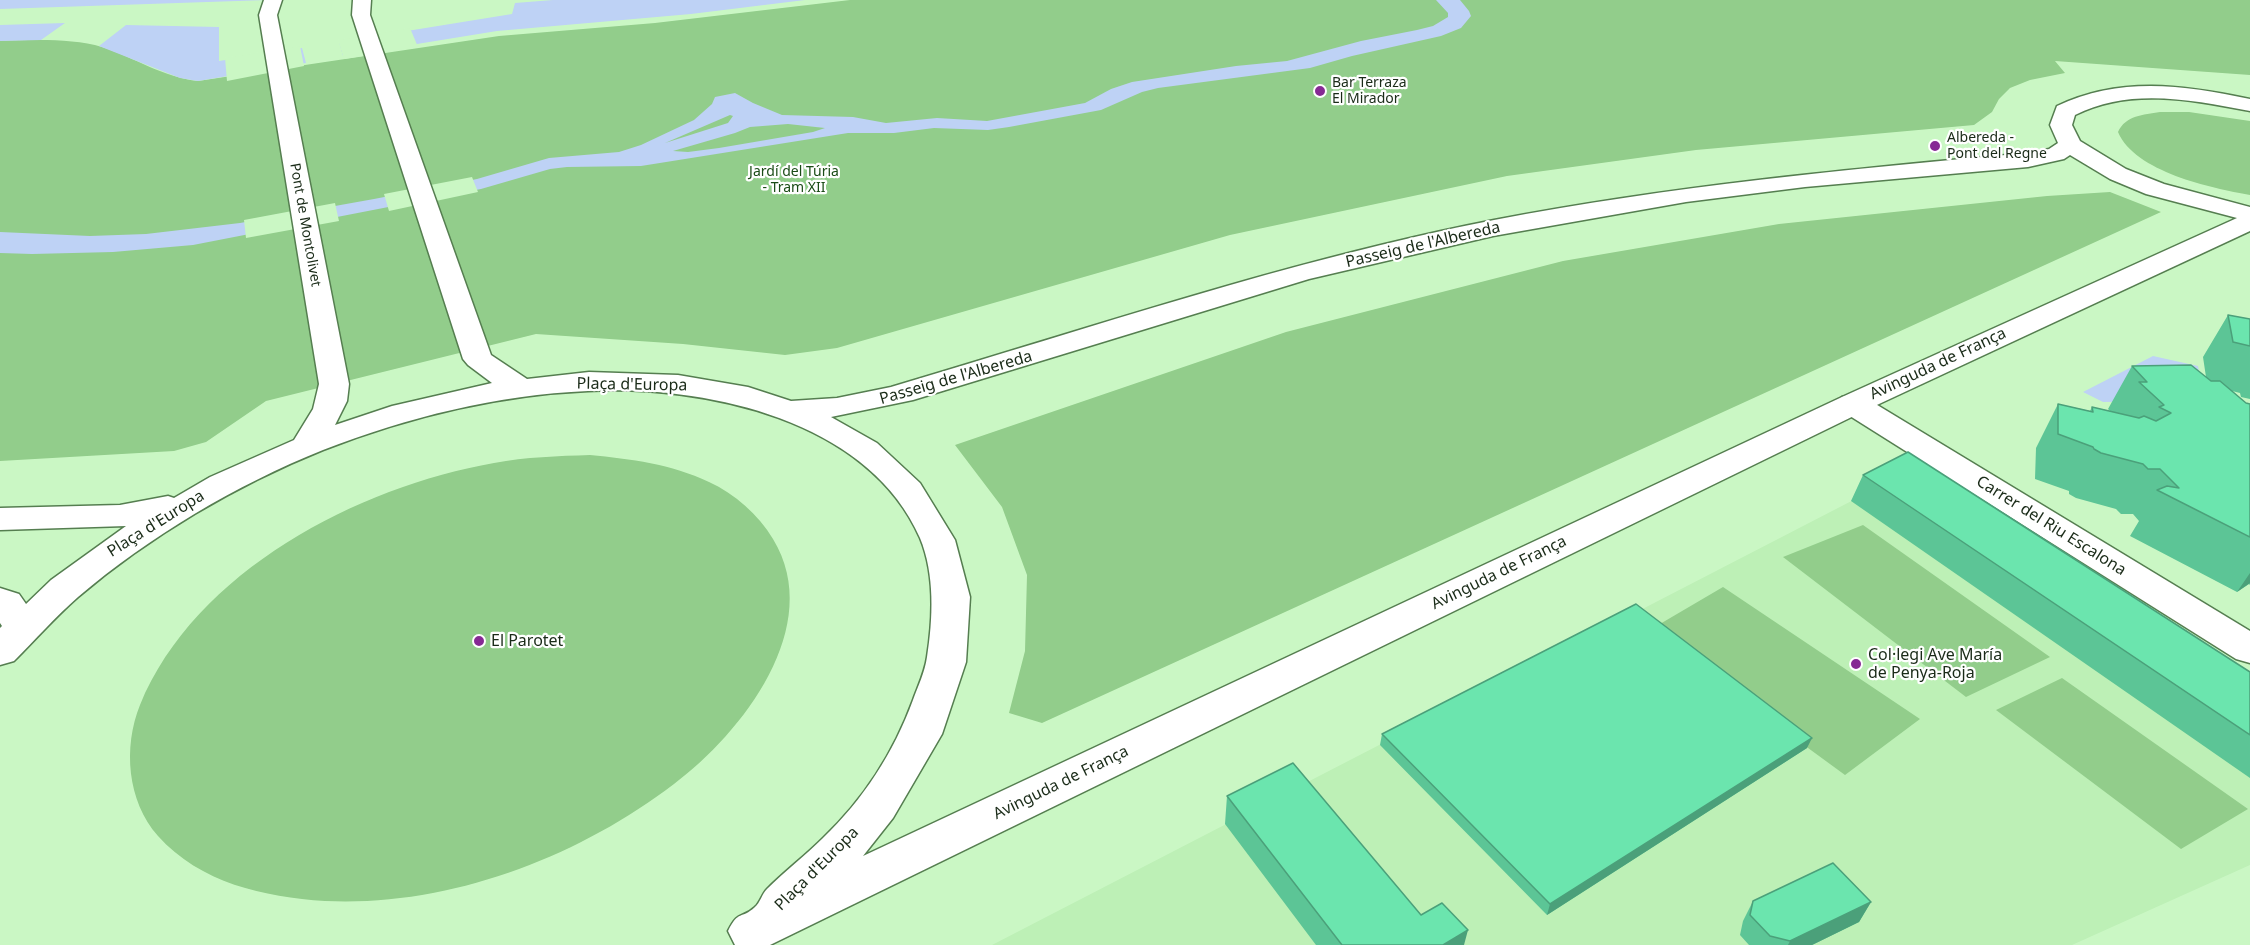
<!DOCTYPE html>
<meta charset="utf-8">
<style>
body{margin:0}
canvas{display:block;background:#caf7c4}
</style>
<canvas width="2250" height="945"></canvas>
<script>
const ctx = document.querySelector('canvas').getContext('2d');
ctx.lineJoin = 'round';
function paint(path, color) { ctx.fillStyle = color; ctx.fill(path, 'evenodd'); }
function strokePath(path, color, width, dash) { ctx.strokeStyle = color; ctx.lineWidth = width; ctx.lineCap = dash ? 'butt' : 'round'; ctx.setLineDash(dash || []); ctx.stroke(path); }
function drawText(font, color, halo, rows, align = 'center') {
  ctx.font = font + ' "Noto Sans",sans-serif'; ctx.lineWidth = 4.5; ctx.setLineDash([]); ctx.textBaseline = 'middle'; ctx.strokeStyle = halo; ctx.fillStyle = color; for (const [text, x, y, turn = 0] of rows) {
    ctx.save(); ctx.translate(x, y); ctx.rotate((+turn || 0) * Math.PI / 180); ctx.textAlign = isNaN(turn) ? turn : align; if (halo) ctx.strokeText(text, 0, 0); ctx.fillText(text, 0, 0); ctx.restore();
  }
}
const built = new Path2D(`
 M1896 478 2250 714V865L2072 945H992Z`);
const green = new Path2D(`
 M850 0H2250V75L2055 61 2065 73 2030 80 2010 88 1999 99 1992 112 1974 125 1696 150 1507 176 1230 235 837 348 785 355 683 344 536 334 266 401 206 442 174 451 0 461V41C31 40 72 38 102 47 133 57 165 78 198 81L499 36 655 23Z
 M2160 112H2189L2250 121V195C2211 188 2135 172 2118 132 2126 115 2143 115 2160 112Z
 M2110 192 2161 212 1042 723 1009 713 1025 651 1027 575 1002 507 955 445 1286 332 1563 261 1779 224 2047 196Z
 M590 455C631 459 671 464 709 482 735 494 758 514 773 539 826 626 742 733 674 784 577 858 448 907 325 901 264 897 200 883 158 836 127 801 123 747 140 705 195 571 358 487 494 463 526 457 558 456 590 455Z
 M1863 525 2050 657 1966 697 1783 557Z
 M1723 587 1920 719 1845 775 1648 631Z
 M2062 678 2248 809 2181 849 1996 710Z`);
const water = new Path2D(`
 M0 0H267L0 9Z
 M553 0H805L691 14 497 31 343 56 339 42 512 14 515 3Z
 M1436 0H1460L1469 11 1471 16 1461 28 1441 36 1352 56 1310 68 1158 88 1142 92 1101 110 1009 127 988 130 934 128 894 133H848L641 166 567 167 550 169 481 189 193 245 113 252 32 254 0 253V232L90 236 146 234 240 223 374 199 477 179 549 158 619 152 641 145 694 120 712 104 715 97 735 93 753 103 782 115 853 117 886 123 937 118 987 121 1085 103 1111 89 1132 82 1236 66 1287 61 1361 41 1417 30 1433 26 1448 17V13ZM730 115 733 116 728 123 665 143ZM788 124 825 128 813 132 719 148 688 152 673 151 735 133 750 127Z
 M65 23 41 40 0 41V25Z
 M126 25 219 27V61L302 48 306 63 198 81 180 78 99 46Z
 M2153 356 2198 366 2201 383 2173 401 2103 402 2083 392Z`);
const pier = new Path2D(`
 M410 28 418 47 344 59 338 40Z
 M300 46 304 66 227 81 225 58Z
 M472 177 478 192 389 211 384 194Z
 M335 203 339 221 246 238 244 220Z`);
const minor = new Path2D(`
 M1853 395 1864 397 2250 631V663L2236 659 1842 411 1838 404 1842 397Z`);
const major = new Path2D(`
 M264 0H282L277 15 349 384 347 401 335 425 392 406 492 383 468 365 463 359 352 15 353 0H371L370 15 491 355 527 379 589 372 678 375 748 387 791 401 837 398 891 387C1091 328 1290 260 1494 220 1671 186 1849 169 2028 153L2049 149 2058 143 2050 125 2057 106C2120 76 2184 85 2250 99V111C2192 100 2130 87 2075 115L2072 125 2080 141 2126 169 2164 184 2250 207V231L1864 411 770 945H735L728 931C739 909 741 920 755 907 760 903 762 894 767 889 785 871 805 856 823 838 863 800 894 752 913 700 918 686 925 672 927 657 933 619 935 574 920 538 868 419 704 385 588 391 497 395 408 417 323 450 236 485 150 536 78 597 55 617 35 640 14 661L0 665V628L2 626 0 623V588L19 594 26 604 51 580 126 526 0 530V508L120 505 168 496 174 498 210 477 294 440 313 409 319 384 259 15ZM2070 155 2110 179 2146 194 2237 218 1842 397 863 856 893 818 942 734 966 662 970 597 955 540 920 483 877 443 831 417 913 400 1309 279 1493 236 1686 202 1805 187 2028 167 2064 159Z`);
const wall = new Path2D(`
 M2228 315 2250 319V399L2241 397 2240 393 2232 391 2246 403 2250 404V585L2249 584 2237 592 2130 536 2139 521 2133 514H2121L2116 509 2076 498 2069 494V491L2035 479 2036 448 2058 404 2090 411 2092 407 2110 411 2108 409 2132 366 2206 377 2203 357Z
 M1863 475 2250 672V778L1851 501Z
 M1382 734 1807 748 1547 915 1380 745Z
 M1227 796 1421 915 1464 945H1316L1225 824Z
 M1753 901 1871 902 1859 922 1812 945H1749L1740 935 1743 921Z`);
const shadedWall = new Path2D(`
 M2250 573V583L2237 592Z
 M1812 738 1807 748 1547 915 1550 904Z
 M1871 902 1859 922 1812 945H1788L1790 941Z
 M1468 930 1464 945H1443Z`);
const building = new Path2D(`
 M2228 315 2250 319V346L2233 342Z
 M2191 365 2211 381H2220L2246 403 2250 404V537L2157 490 2167 486 2179 488 2160 469H2148L2143 464 2101 453 2094 449 2093 447 2058 434V404L2093 412 2092 407 2139 418 2144 416 2156 421 2171 413 2159 407 2164 405 2139 382H2147L2132 366Z
 M1908 452 2250 672V735L1863 475Z
 M1636 604 1812 738 1550 904 1382 734Z
 M1293 763 1421 915 1442 903 1468 930 1443 945H1342L1227 796Z
 M1833 863 1871 902 1790 941 1770 936 1750 915 1753 901Z`);
const markers = [
 [1320,91,6,"#862994"],
 [1935,146,6,"#862994"],
 [479,641,6,"#862994"],
 [1856,664,6,"#862994"]
];
const farPoinames = [
 ["Bar Terraza",1332,83],
 ["El Mirador",1332,99],
 ["Albereda -",1947,138],
 ["Pont del Regne",1947,154]
];
const farParknames = [
 ["Jardí del Túria",794,172],
 ["- Tram XII",794,188]
];
const farStreetnames = [
 ["Pont de Montolivet",305,225,80]
];
const streetNames = [
 ["Passeig de l'Albereda",1423,245,-13],
 ["Avinguda de França",1938,364,-25],
 ["Passeig de l'Albereda",956,378,-16],
 ["Plaça d'Europa",632,385,1],
 ["Plaça d'Europa",156,524,-32],
 ["Carrer del Riu Escalona",2051,526,32],
 ["Avinguda de França",1499,573,-26],
 ["Avinguda de França",1061,783,-26],
 ["Plaça d'Europa",817,869,-45]
];
const poiNames = [
 ["El Parotet",491,641],
 ["Col·legi Ave María",1868,655],
 ["de Penya-Roja",1868,673]
];
paint(built, '#bdf0b6');
paint(green, '#92cd8b');
paint(water, '#bed2f5');
paint(pier, '#caf7c4');
strokePath(minor, '#557e50', 3);
strokePath(major, '#557e50', 3);
paint(minor, '#fff');
paint(major, '#fff');
paint(wall, '#5cc596');
paint(shadedWall, '#4ba07a');
paint(building, '#6be5ae');
strokePath(building, '#4ba07a', 1.5);
for (const [x, y, r, color] of markers) { const dot = new Path2D(); dot.arc(x, y, r, 0, 2 * Math.PI); ctx.fillStyle = color; ctx.fill(dot); strokePath(dot, '#fff', 2); }
drawText('14px', '#1a2b18', '#fff', farPoinames, 'left');
drawText('14px', '#1a4c16', '#fff', farParknames);
drawText('14px', '#1a2b18', '#fff', farStreetnames);
drawText('16px', '#1a2b18', '#fff', streetNames);
drawText('16px', '#1a2b18', '#fff', poiNames, 'left');
</script>
